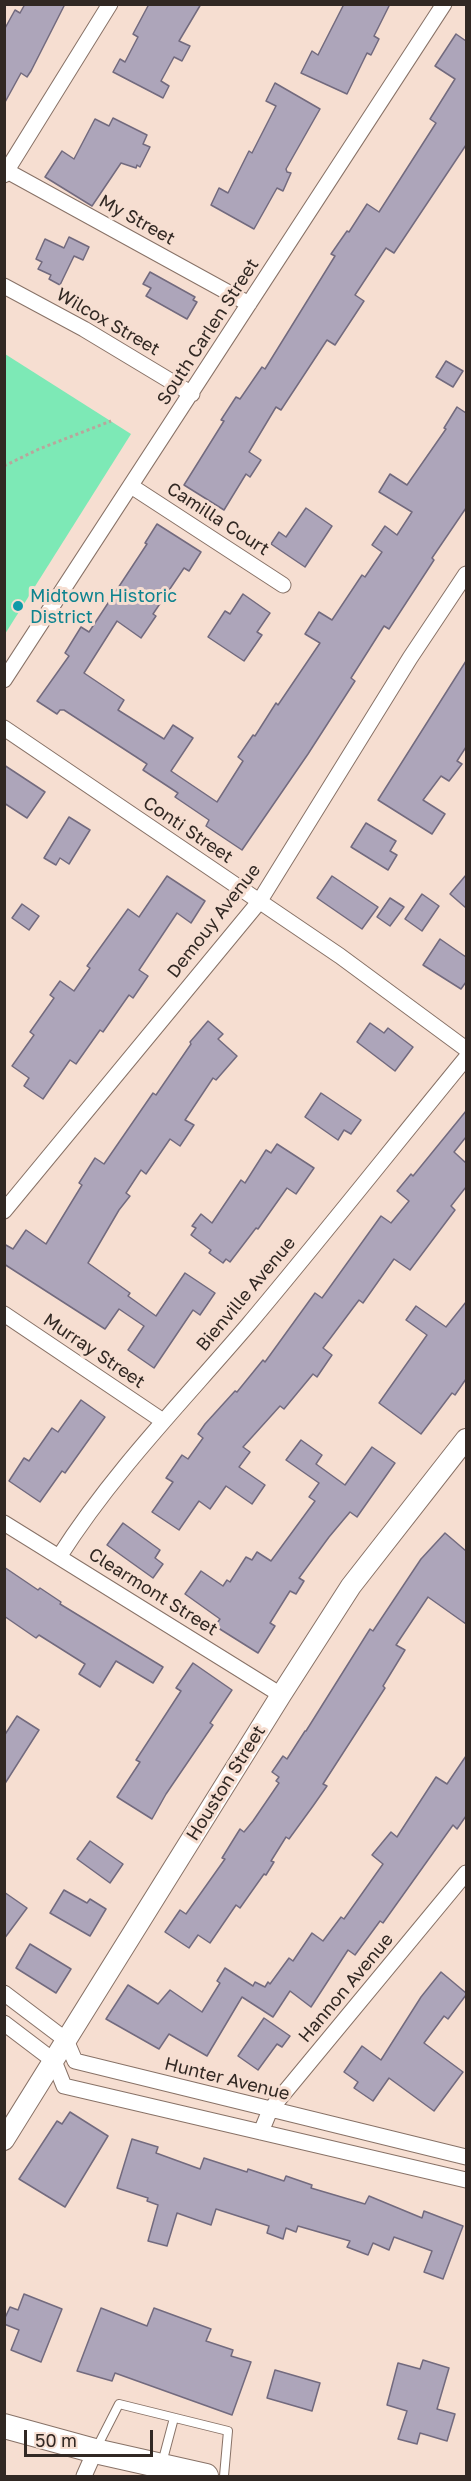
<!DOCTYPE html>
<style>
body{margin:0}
#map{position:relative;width:471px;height:2481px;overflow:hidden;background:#f6ded1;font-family:"Golos Text",sans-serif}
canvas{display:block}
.frame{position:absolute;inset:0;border:6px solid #312823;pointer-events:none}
.scale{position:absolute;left:24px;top:2430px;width:129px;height:27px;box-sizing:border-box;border:3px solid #312823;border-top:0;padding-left:8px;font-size:18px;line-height:21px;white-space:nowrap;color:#312823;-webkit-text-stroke:4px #f6ded1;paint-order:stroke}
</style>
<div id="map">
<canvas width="471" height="2481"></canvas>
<div class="frame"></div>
<div class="scale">50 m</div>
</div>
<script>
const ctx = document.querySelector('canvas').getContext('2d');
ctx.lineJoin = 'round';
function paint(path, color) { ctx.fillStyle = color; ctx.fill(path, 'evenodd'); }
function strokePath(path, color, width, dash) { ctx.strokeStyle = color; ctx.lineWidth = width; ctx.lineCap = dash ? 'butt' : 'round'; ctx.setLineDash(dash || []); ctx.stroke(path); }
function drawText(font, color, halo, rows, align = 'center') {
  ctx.font = font + ' "Golos Text",sans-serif'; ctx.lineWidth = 6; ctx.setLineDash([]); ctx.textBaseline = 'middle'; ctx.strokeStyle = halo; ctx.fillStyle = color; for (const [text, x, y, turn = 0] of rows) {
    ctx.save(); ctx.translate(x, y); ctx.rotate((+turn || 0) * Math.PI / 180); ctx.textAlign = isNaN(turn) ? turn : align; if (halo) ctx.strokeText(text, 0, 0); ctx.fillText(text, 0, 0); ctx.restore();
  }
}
const green = new Path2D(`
 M5 354 131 434 5 634Z`);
const building = new Path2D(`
 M25 4H65L31 71 27 77 21 73 4 104V30L15 10 20 13Z
 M149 4H201L179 41 190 46 182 61 174 57 161 81 169 86 163 98 113 72 120 59 125 62 138 37 133 34Z
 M344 4H390L374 36 379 39 371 55 367 53 347 94 301 73 312 51 318 55Z
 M456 34 466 41V145L394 253 386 248 355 295 364 301 335 345 327 340 281 410 276 407 249 452 261 460 250 477 246 474 224 510 184 485 224 421 221 420 236 397 240 399 262 367 265 369 335 256 331 254 347 231 349 232 367 204 379 212 436 123 430 119 455 79 435 66Z
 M275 83 320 109 286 169 287 172 291 173 283 191 277 188 254 229 211 205 219 188 228 193 249 151 252 153 276 106 266 101Z
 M113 118 147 135 143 144 150 147 140 167 137 165 136 168 121 163 92 206 45 177 62 151 74 159 95 119 109 126Z
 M69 237 89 247 83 260 74 256 60 285 49 279 51 275 38 269 42 262 36 259 45 239 64 248Z
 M150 272 195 297 193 300 197 302 187 319 146 296 151 288 143 284Z
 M446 361 463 371 453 387 436 377Z
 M457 407 466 413V508L432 558 434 560 389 629 384 626 351 678 355 681 308 754 242 850 206 826 209 820 175 797 178 793 143 770 147 764 64 710H60L57 714 37 701 69 656 65 653 81 627 89 632 147 544 145 543 157 524 201 552 189 571 184 568 153 614 156 616 141 638 117 621 84 673 124 700 118 710 164 739 173 725 193 738 171 771 217 802 243 761 238 757 253 735 255 736 276 703 278 705 320 643 305 634 319 612 332 620 362 575 365 577 382 552 372 545 385 526 397 535 412 512 379 492 390 474 407 485 446 429 444 428Z
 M306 508 332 526 305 567 271 544 279 532 286 537Z
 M243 594 270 613 257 632 262 635 244 661 208 637 225 611 230 614Z
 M466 661V747L457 761 462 764 449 781 441 776 423 800 445 814 432 834 378 800Z
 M4 765 45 792 27 818 4 803Z
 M69 817 90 830 69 864 60 858 56 865 44 858Z
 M366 823 396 841 390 851 397 855 388 870 351 847Z
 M466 875V908L450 894Z
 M167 876 205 901 191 923 177 913 139 970 148 976 133 998 129 995 103 1032 100 1030 76 1064 70 1060 43 1099 24 1086 29 1078 12 1066 34 1035 30 1032 54 998 50 995 60 981 74 991 90 968 87 966 128 909 139 917Z
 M332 876 378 907 362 929 317 898Z
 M422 894 439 906 422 931 405 919Z
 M390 898 404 907 390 926 377 917Z
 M22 904 39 916 29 930 12 918Z
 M440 939 466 957V982L461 989 423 965Z
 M208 1021 223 1034 218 1039 237 1056 216 1080 213 1078 185 1120 194 1125 180 1146 170 1139 146 1174 141 1170 126 1193 130 1196 119 1210 88 1263 130 1293 128 1296 156 1316 185 1273 215 1293 200 1315 193 1310 154 1368 128 1350 144 1326 119 1309 105 1329 4 1264V1244L13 1249 26 1230 46 1244 82 1185 79 1183 95 1158 104 1164 153 1093 156 1095 191 1044 190 1042Z
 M370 1023 384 1033 388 1028 413 1047 395 1071 357 1042Z
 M321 1093 361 1120 351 1134 344 1130 338 1140 305 1117Z
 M466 1111V1137L454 1152 466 1163V1187L451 1206 455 1210 410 1270 394 1259 363 1303 359 1300 323 1348 332 1355 317 1377 313 1374 284 1409 280 1406 243 1447 250 1452 239 1467 265 1485 252 1504 226 1486 210 1509 199 1501 179 1530 152 1512 173 1482 166 1478 182 1455 188 1459 203 1438 198 1434 205 1424 235 1391 237 1392 263 1360 265 1362 315 1293 322 1298 381 1216 391 1223 409 1201 397 1191 411 1174 413 1176Z
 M277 1144 314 1168 296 1194 287 1188 258 1229 256 1228 230 1262 226 1259 223 1263 209 1253 211 1250 191 1235 196 1228 192 1226 201 1214 212 1223 241 1180 245 1183 266 1150 271 1153Z
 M466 1302V1379L455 1395 452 1393 421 1434 379 1403 427 1335 406 1320 416 1306 446 1327Z
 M81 1400 105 1417 65 1473 62 1471 40 1502 9 1481 24 1458 29 1461 52 1428 58 1432Z
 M301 1440 322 1455 316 1464 345 1485 372 1447 395 1463 357 1517 350 1512 329 1537 299 1578 304 1581 296 1594 290 1591 270 1623 275 1626 258 1653 215 1626 220 1619 185 1594 201 1571 223 1586 227 1580 230 1582 246 1557 252 1560 257 1552 271 1561 315 1501 309 1497 319 1483 286 1460Z
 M123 1523 160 1550 155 1558 163 1564 153 1578 107 1545Z
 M445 1533 466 1551V1624L428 1597 396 1645 405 1650 383 1686 385 1688 323 1784 327 1786 313 1806 289 1839 286 1837 271 1861 274 1862 266 1875 264 1874 240 1908 236 1905 210 1943 198 1935 189 1948 165 1932 180 1910 186 1914 225 1859 222 1858 240 1829 244 1832 253 1821 279 1783 276 1781 279 1777 272 1772 283 1756 287 1759 305 1731H306L370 1629 373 1631 421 1559Z
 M4 1567 38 1590 40 1588 61 1602 60 1604 163 1667 153 1683 116 1661 100 1687 79 1674 85 1664 39 1635 36 1638 4 1616Z
 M193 1663 232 1690 210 1723 213 1725 166 1794 152 1819 117 1797 140 1762 136 1760 181 1691 176 1688Z
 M17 1716 39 1730 4 1785V1736Z
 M466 1756V1816L457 1829 453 1825 383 1923 380 1921 355 1955 348 1950 311 2007 290 1991 273 2017 242 1997 207 2056 169 2034 159 2049 106 2019 128 1985 158 2004 170 1990 202 2012 220 1983 217 1981 225 1968 253 1986 255 1982 265 1987 268 1982 270 1984 289 1958 293 1961 312 1933 323 1941 341 1917 344 1919 383 1864 372 1855 391 1832 397 1837 436 1777 447 1784Z
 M90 1841 123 1864 110 1883 77 1859Z
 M64 1890 87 1903 90 1899 106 1909 90 1936 50 1913Z
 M4 1892 27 1908 4 1939Z
 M30 1944 71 1969 56 1993 16 1968Z
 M441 1972 466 1993V1995L448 2019 444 2016 424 2043 463 2072 434 2111 389 2078 373 2101 354 2088 358 2082 344 2072 362 2046 381 2060 421 1997Z
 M264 2018 290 2036 282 2047 277 2044 258 2070 238 2056Z
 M70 2112 108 2136 65 2207 19 2179 57 2121 62 2124Z
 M132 2139 158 2147 156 2153 200 2169 204 2158 247 2172 248 2169 284 2181 286 2176 312 2185 311 2188 365 2204 369 2196 422 2218 424 2211 463 2226 443 2279 424 2272 432 2251 394 2237 389 2250 373 2243 368 2255 347 2247 350 2241 298 2226 296 2232 286 2228 283 2239 267 2233 269 2226 216 2209 211 2225 177 2213 167 2246 148 2241 158 2205 147 2201 148 2198 117 2188Z
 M24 2294 62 2309 41 2362 11 2350 19 2330 4 2324V2320L10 2307 18 2310Z
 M101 2308 147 2326 154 2308 211 2329 206 2341 233 2350 231 2356 251 2362 232 2415 115 2373 112 2381 77 2371Z
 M423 2360 449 2368 437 2409 455 2414 447 2441 420 2433 417 2444 398 2439 407 2411 387 2405 398 2363 420 2369Z
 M275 2370 320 2383 312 2411 267 2398Z`);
const path = new Path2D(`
 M4 466 39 449 111 421`);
const service = new Path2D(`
 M97 2447 119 2404 228 2431 224 2476
 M162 2463 174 2418`);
const minor = new Path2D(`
 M7 171 249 304
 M4 175 110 4
 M4 286 84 329 192 394
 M131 486 283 585
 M4 680 444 4
 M4 728 340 956 466 1049
 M4 1211 259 902 410 658 466 574
 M4 1314 163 1421
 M4 1523 281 1695
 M59 1557C113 1472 183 1401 248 1325 322 1237 393 1147 466 1058
 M4 1993 66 2040 75 2061 466 2157
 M4 2023 54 2061 64 2086 466 2180
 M261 2132 270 2110 466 1873
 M84 2476 95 2451`);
const tertiary = new Path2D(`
 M4 2140 281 1695 351 1586 466 1439`);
const primary = new Path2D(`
 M4 2426 95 2451 206 2476`);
const markers = [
 [18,606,6,"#0f9aa8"]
];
const streetNames = [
 ["My Street",137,220,29],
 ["Wilcox Street",108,322,30],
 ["South Carlen Street",208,332,-57],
 ["Camilla Court",218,519,33],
 ["Conti Street",188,830,34],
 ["Demouy Avenue",214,921,-52],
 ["Bienville Avenue",246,1294,-50],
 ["Murray Street",94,1351,34],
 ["Clearmont Street",153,1592,32],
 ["Houston Street",226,1783,-58],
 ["Hannon Avenue",346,1988,-50],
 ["Hunter Avenue",227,2079,14]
];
const cultureNames = [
 ["Midtown Historic",30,596],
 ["District",30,617]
];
paint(green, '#7de9b6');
paint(building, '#ada5ba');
strokePath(building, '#726a7e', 1.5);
strokePath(service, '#887267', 10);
strokePath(minor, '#887267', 17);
strokePath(tertiary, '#887267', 22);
strokePath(primary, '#887267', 26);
strokePath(path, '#b9a69c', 3, [3, 3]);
strokePath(service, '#fff', 8);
strokePath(minor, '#fff', 15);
strokePath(tertiary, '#fff', 20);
strokePath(primary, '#fff', 24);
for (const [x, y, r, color] of markers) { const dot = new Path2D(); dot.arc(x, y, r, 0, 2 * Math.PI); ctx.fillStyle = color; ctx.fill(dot); strokePath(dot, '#f6ded1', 2); }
drawText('18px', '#312823', '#f6ded1', streetNames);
drawText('18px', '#0d838f', '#f6ded1', cultureNames, 'left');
</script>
